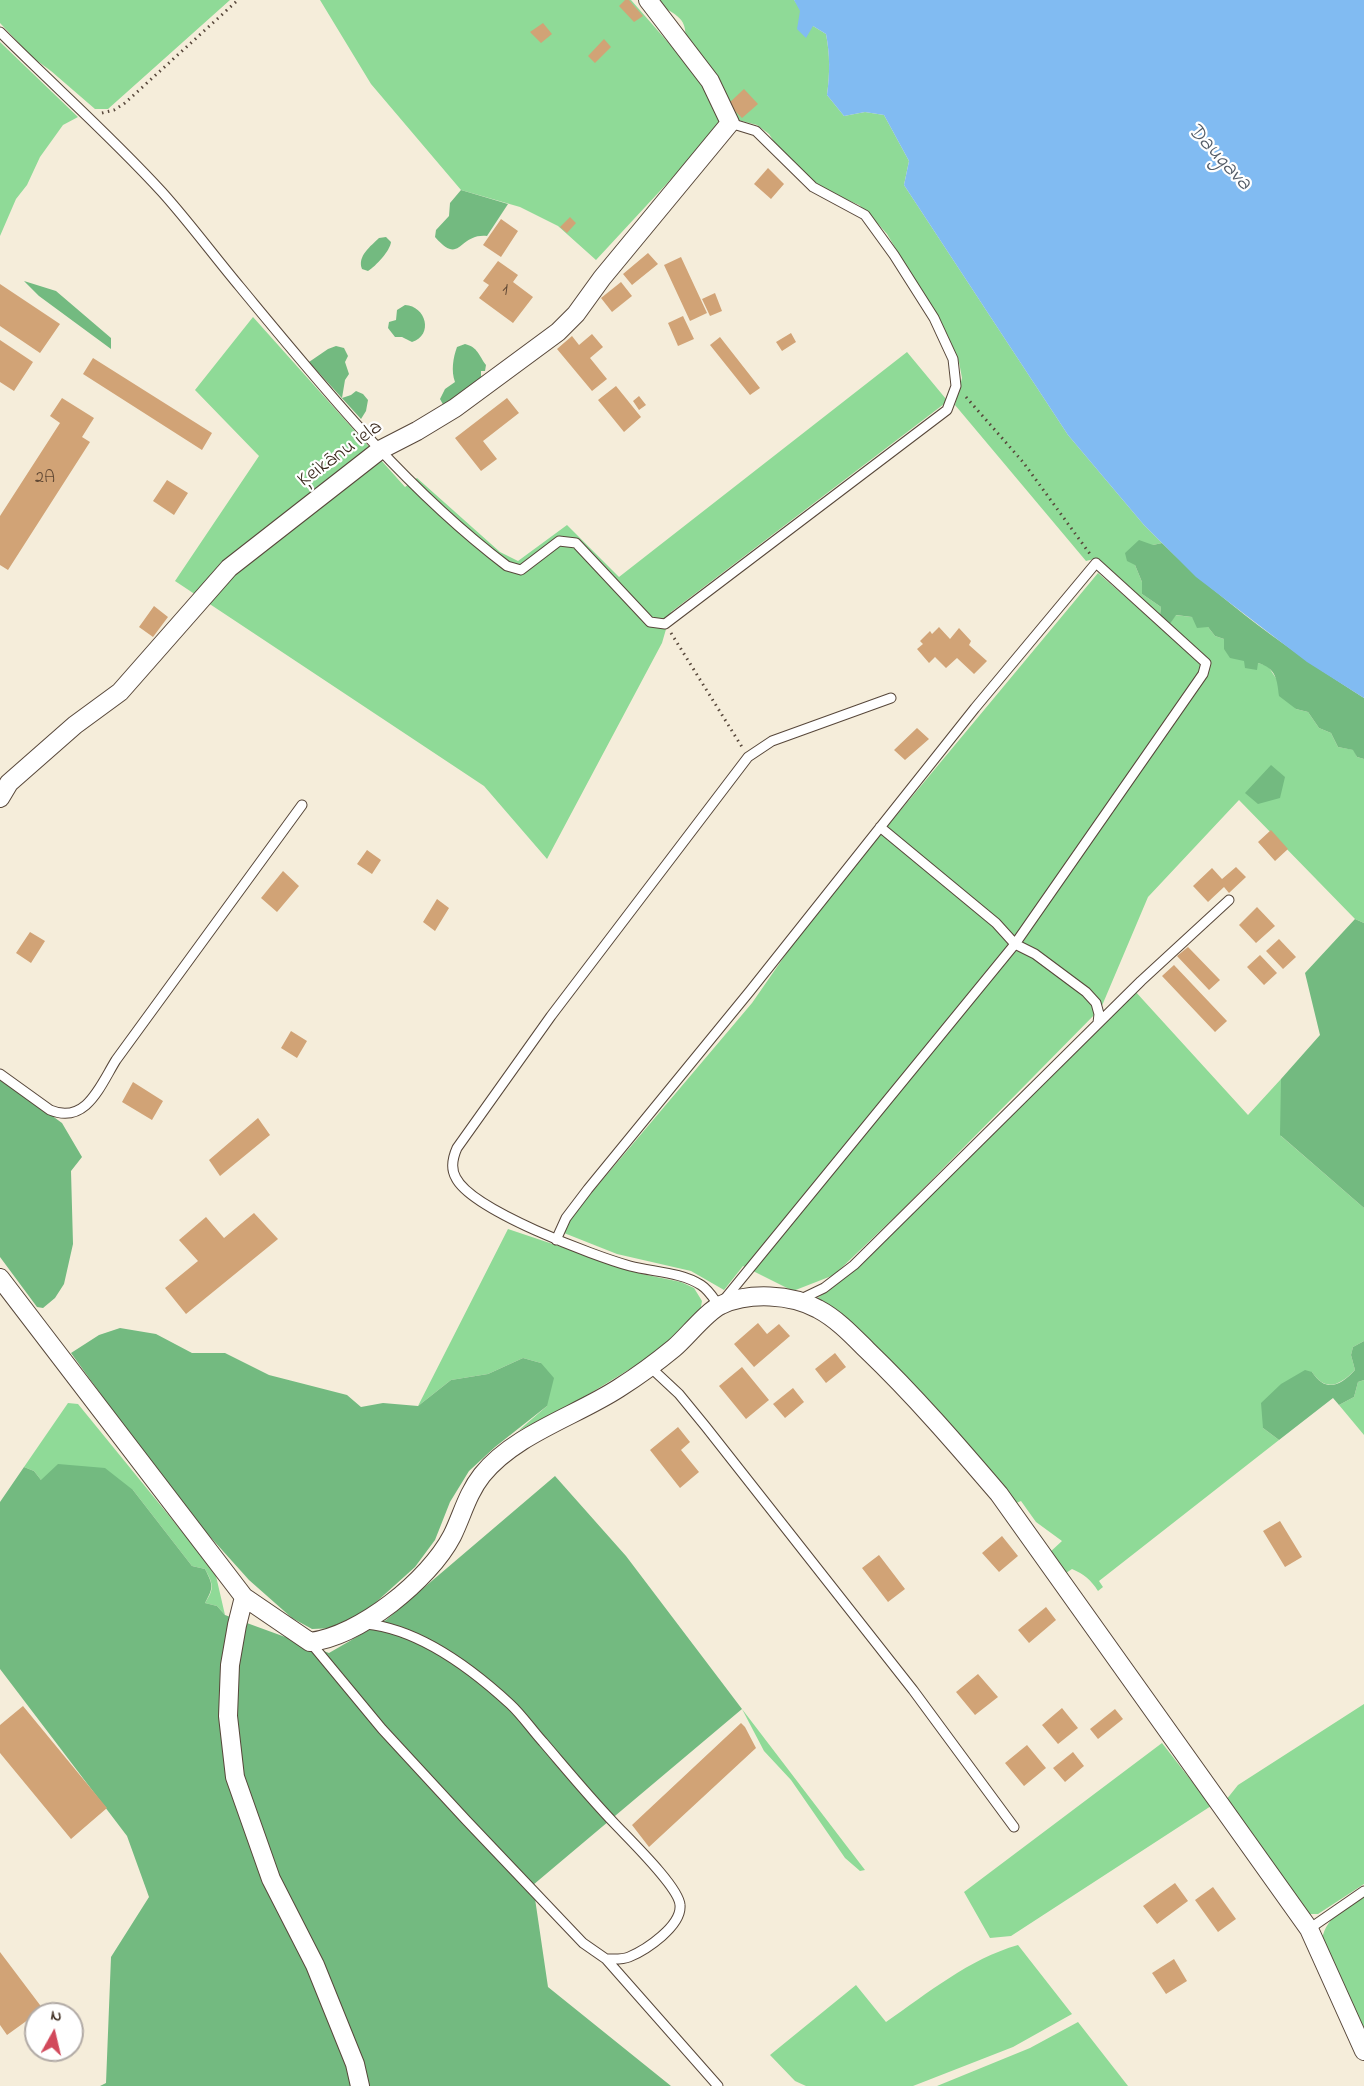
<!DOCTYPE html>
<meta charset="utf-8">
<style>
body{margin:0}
#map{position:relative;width:1364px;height:2086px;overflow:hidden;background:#f5edda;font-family:"Indie Flower",sans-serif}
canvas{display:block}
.north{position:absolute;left:24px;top:2002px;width:60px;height:60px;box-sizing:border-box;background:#fff;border:2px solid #b1aaa5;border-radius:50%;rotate:8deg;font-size:16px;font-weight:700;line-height:24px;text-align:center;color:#3b2a1e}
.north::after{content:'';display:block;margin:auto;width:21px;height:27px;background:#d1495b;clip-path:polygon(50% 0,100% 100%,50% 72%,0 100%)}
</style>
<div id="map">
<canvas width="1364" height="2086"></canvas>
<div class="north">N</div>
</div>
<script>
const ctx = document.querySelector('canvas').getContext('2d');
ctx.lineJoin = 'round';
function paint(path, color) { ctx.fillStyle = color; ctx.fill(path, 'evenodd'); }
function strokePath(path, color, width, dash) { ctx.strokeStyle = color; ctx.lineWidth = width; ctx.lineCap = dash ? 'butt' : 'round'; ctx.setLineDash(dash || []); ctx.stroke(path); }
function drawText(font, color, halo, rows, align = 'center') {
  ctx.font = font + ' "Indie Flower",sans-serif'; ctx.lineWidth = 4.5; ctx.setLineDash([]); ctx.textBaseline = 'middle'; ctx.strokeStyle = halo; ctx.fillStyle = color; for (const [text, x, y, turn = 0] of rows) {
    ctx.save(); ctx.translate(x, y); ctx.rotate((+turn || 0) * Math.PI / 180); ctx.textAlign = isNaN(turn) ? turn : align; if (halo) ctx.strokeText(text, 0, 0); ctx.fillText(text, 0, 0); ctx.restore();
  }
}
const green = new Path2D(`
 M0 0H230L108 109H95L51 71 32 57 0 23Z
 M320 0H631L680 56 705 89 722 124 596 260 558 226 520 207 461 190 371 84Z
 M654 0H794L813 26 826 34C830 55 830 73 827 95L844 116 865 112 884 115 909 161 904 185 1068 435 1144 525 1162 543 1153 545 1135 565 1142 582V594L1161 607 1160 615 1098 558 1086 561 955 405 962 378 959 362 948 336 887 234 872 217 859 205 822 189 778 148 769 134 757 125 738 120 733 116 685 42C689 14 671 15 654 0Z
 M0 42 78 117 63 125 40 157 27 185 16 199 0 236Z
 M253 317 405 487 417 478 500 552 518 561 567 525 619 577 907 352 946 399 944 404 671 612 662 643 547 859 484 786 175 581 259 456 195 390Z
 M1098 573 1207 668 1209 661 1170 624 1175 615 1192 617 1208 627 1215 636 1224 639 1258 663 1268 666 1296 709 1308 712 1319 728 1331 733 1338 747 1354 750 1357 757 1364 759V923L1355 919 1239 800 1148 897 1101 1008 901 1211 834 1275 793 1291 743 1266 724 1290 691 1271 617 1254 564 1233 571 1217 752 1003 811 918Z
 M1134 990 1248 1115 1281 1079V1136L1364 1208V1341L1353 1347 1351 1355 1355 1370C1340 1385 1326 1393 1312 1372L1263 1428 1279 1440 1099 1581 1103 1587 1098 1591C1091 1580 1084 1574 1072 1569L1066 1573 1049 1553 1062 1541 1036 1522 1021 1501 1014 1504 816 1299 830 1289Z
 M508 1229 642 1274 681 1282 694 1288 702 1301 700 1312 651 1356 576 1402 518 1431 547 1406 541 1363 523 1358 488 1374 451 1380 418 1406Z
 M1364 1380V1435L1339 1405 1354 1397 1358 1382Z
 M68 1403 78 1404 206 1561 216 1576 225 1615 217 1606 205 1603C215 1588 213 1584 205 1569L192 1566 133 1490 41 1480 34 1471 24 1467Z
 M1364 1704V1884L1318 1914H1307L1226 1800 1238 1785Z
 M742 1709 865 1870 860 1871 845 1858 791 1780 764 1751Z
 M1162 1743 1211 1806 1011 1936 990 1938 964 1892Z
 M1364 1897V2039L1322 1943C1323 1918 1345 1909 1364 1897Z
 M1018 1945 1072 2014 1013 2047 913 2086H806L795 2081 770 2055 856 1985 886 2022C928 1993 969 1959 1018 1945Z
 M1078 2022 1128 2086H937L1030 2048Z`);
const forest = new Path2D(`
 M461 190 508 204 487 236C458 233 461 267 435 237L436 230 449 216 450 203Z
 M386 237 391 242C390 251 376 266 368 271L362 269C357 256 371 246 379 238Z
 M24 281 56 291 111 338V349L39 296Z
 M405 305C426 306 434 335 412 342L402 337H395L388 328 389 322 396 320 397 310Z
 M465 344C478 347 479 356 486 365L485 371H481V382L445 408 440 399 445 389 455 382C451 371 453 358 457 347Z
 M336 346 344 348 348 356 345 362 349 374 345 380 342 398 351 395 356 391 363 394 368 400 366 411 361 419 309 362 328 349Z
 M1139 540 1153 545 1162 543C1222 602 1292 652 1364 698V759L1357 757 1353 750 1338 747 1331 733 1319 728 1308 712 1296 709 1279 696C1277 679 1276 668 1258 663L1257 670 1245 668 1244 661 1230 658 1224 649V639L1215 636 1208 627 1197 628 1192 617 1176 615 1170 624 1160 615 1161 607 1142 594V582L1135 565 1127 561 1125 553Z
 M1271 765 1285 777 1280 798 1258 804 1245 793Z
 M1355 919 1364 923V1208L1280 1135 1281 1079 1320 1035 1305 973Z
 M0 1078 62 1123 82 1157 71 1171 73 1244 64 1284 55 1298 43 1308 37 1307 0 1257Z
 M120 1328 156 1334 192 1353H225L269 1375 347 1395 361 1407 383 1403 418 1406 451 1380 488 1374 523 1358 541 1363 554 1378 547 1406 495 1447 469 1471 450 1502 435 1540 415 1567 364 1613 335 1628 312 1629 292 1618 249 1580 178 1501 71 1353 99 1335Z
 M1364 1341V1380L1358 1382 1354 1397 1339 1405 1333 1398 1279 1440 1263 1428 1261 1403 1281 1384 1305 1370 1312 1372C1326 1393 1340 1386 1355 1370L1351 1355 1353 1347Z
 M58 1464 105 1468 133 1490 192 1566 205 1569C213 1585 214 1587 205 1603L217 1606 225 1615 329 1653 386 1620 555 1476 626 1556 742 1709 533 1885 548 1987 671 2086H100L106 2083 111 1957 149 1897 127 1836 0 1669V1502L24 1467 34 1471 41 1480Z`);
const water = new Path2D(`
 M794 0H1364V698L1307 662 1196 577 1144 525 1068 435 904 185 909 161 884 115 865 112 844 116 827 95C830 73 830 55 826 34L813 26 806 38 797 29 800 11Z`);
const building = new Path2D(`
 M625 0H629L643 16 634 22 619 6Z
 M543 23 552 34 541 43 530 32Z
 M604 39 611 47 595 63 588 56Z
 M744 89 758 104 742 118 728 104Z
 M768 168 784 184 771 199 754 184Z
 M570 217 576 223 567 233 560 227Z
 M501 219 518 231 501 257 483 245Z
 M648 253 658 264 632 285 623 274Z
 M681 257 707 313 690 321 664 265Z
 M498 261 518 275 513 282 533 297 513 323 479 298 489 285 483 281Z
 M621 282 632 296 612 312 601 298Z
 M0 284 60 324 40 353 0 326Z
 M715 293 722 311 710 316 702 299Z
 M683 316 694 339 678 346 668 323Z
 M791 333 796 342 782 351 776 342Z
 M592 334 603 347 590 358 607 379 592 391 557 349 572 336 579 345Z
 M720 337 760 388 750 395 710 345Z
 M0 340 33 362 14 391 0 382Z
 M93 358 212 433 202 450 83 374Z
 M616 386 641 417 624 432 598 400Z
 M639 396 646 405 639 410 633 401Z
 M62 398 94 418 82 437 90 442 8 570 0 565V516L60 423 50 416Z
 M507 398 519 413 483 441 497 459 481 471 455 438Z
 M167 480 188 493 174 515 153 501Z
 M154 606 168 617 153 637 139 627Z
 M939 627 950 639 959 628 971 641 969 645 987 661 974 674 957 658 946 668 935 657 929 663 917 649 923 644 920 641 930 631 932 634Z
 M917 728 929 739 905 760 894 750Z
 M1271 830 1288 849 1275 861 1258 842Z
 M367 850 381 860 372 874 357 864Z
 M1236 867 1246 877 1229 893 1224 887 1208 902 1193 886 1212 868 1222 879Z
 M283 871 299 886 277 912 261 898Z
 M437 899 449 908 435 931 423 922Z
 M1257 907 1275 926 1256 943 1239 925Z
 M30 932 45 941 31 963 16 953Z
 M1279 939 1296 957 1283 969 1266 951Z
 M1188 947 1220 980 1209 990 1177 956Z
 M1260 955 1277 973 1264 985 1247 967Z
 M1174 965 1227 1021 1215 1032 1162 976Z
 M291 1031 307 1041 297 1058 281 1048Z
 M133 1082 163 1101 152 1120 122 1102Z
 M258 1118 270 1135 220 1176 209 1160Z
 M254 1213 278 1239 186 1314 165 1288 198 1261 179 1240 206 1217 224 1238Z
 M758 1323 767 1334 779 1324 790 1336 754 1367 734 1344Z
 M835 1353 846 1367 826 1383 815 1369Z
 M742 1367 769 1400 746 1419 719 1386Z
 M793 1388 804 1402 785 1418 773 1404Z
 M678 1427 690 1442 681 1450 699 1472 680 1488 650 1450Z
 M1280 1521 1302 1557 1285 1567 1263 1531Z
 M1002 1536 1018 1556 999 1572 982 1553Z
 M879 1555 905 1589 888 1602 862 1568Z
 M1046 1607 1056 1620 1029 1643 1018 1630Z
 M978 1674 998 1697 975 1715 956 1692Z
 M23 1706 107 1808 71 1839 0 1753V1725Z
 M1062 1708 1078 1728 1058 1744 1042 1725Z
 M1115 1709 1123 1719 1098 1739 1090 1729Z
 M741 1723 745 1727 756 1748 649 1847 632 1825Z
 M1027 1745 1046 1768 1024 1786 1005 1763Z
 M1073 1752 1084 1766 1065 1782 1053 1768Z
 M1175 1883 1188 1901 1157 1924 1143 1906Z
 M1213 1887 1236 1919 1218 1932 1195 1900Z
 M0 1952 43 2009 7 2035 0 2025Z
 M1174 1959 1187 1981 1166 1994 1152 1973Z`);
const path = new Path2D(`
 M102 113 114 110 125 103 238 0
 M966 397 1023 462 1090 554
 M671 633 742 747`);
const service = new Path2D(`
 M0 32C54 86 111 136 162 192 189 222 214 256 240 287 322 386 404 488 507 566L521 570 559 541 576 543 650 622 665 624 947 410 956 386 953 359 934 318 894 255 865 215 813 187 756 131 730 123
 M880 827 996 923 1015 944 1035 954 1086 992 1096 1003 1099 1014 1098 1023
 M0 1074 50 1110C86 1125 100 1086 116 1060L302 805
 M556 1240 566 1218 588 1189 750 991 975 708 1096 563 1206 663 1203 674 1015 944 719 1306C714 1299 709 1290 701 1285 681 1272 653 1272 630 1266 594 1256 472 1210 456 1178 450 1168 453 1157 457 1148L551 1016 748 757 772 741 891 698
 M799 1300 824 1288 854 1265 1141 981 1229 900
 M649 1366 679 1394 706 1427 913 1690 1014 1827
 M366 1624C419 1629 472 1669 510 1704 522 1715 532 1730 543 1742 567 1770 590 1798 615 1824 629 1839 679 1887 680 1905 682 1926 646 1950 629 1957 622 1960 613 1959 606 1959
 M310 1642 382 1729 466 1820 583 1943 606 1959 718 2086
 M1309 1929 1364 1891`);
const minor = new Path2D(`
 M0 798 9 783 75 725 120 692 229 568 380 450 417 431 455 408 558 332 576 314 602 278 730 123 710 81 648 0
 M0 1278 244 1597 310 1642C360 1636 429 1580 452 1536 462 1516 467 1494 482 1475 515 1434 576 1416 619 1388 638 1376 657 1362 674 1348 687 1337 707 1311 721 1305 749 1292 791 1294 818 1309 837 1319 852 1335 867 1350 914 1395 957 1445 999 1494L1309 1929 1364 2051
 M244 1597 237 1625 230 1665 228 1716 235 1777 271 1879 315 1965 355 2064 360 2086`);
const numberNames = [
 ["1",505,291],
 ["2A",45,479]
];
const streetNames = [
 ["Ķeikānu iela",341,455,-36]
];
const waterNames = [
 ["Daugava",1218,158,47]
];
paint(green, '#8fda97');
paint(forest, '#73ba80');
paint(water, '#81bbf2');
paint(building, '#d1a376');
strokePath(service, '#57473a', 11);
strokePath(minor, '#57473a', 20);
strokePath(path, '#57473a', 3, [1.5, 4.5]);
strokePath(service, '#fff', 9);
strokePath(minor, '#fff', 18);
drawText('18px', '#604834', null, numberNames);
drawText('21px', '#3b2a1e', '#fff', streetNames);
drawText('italic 22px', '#545d68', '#fff', waterNames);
</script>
